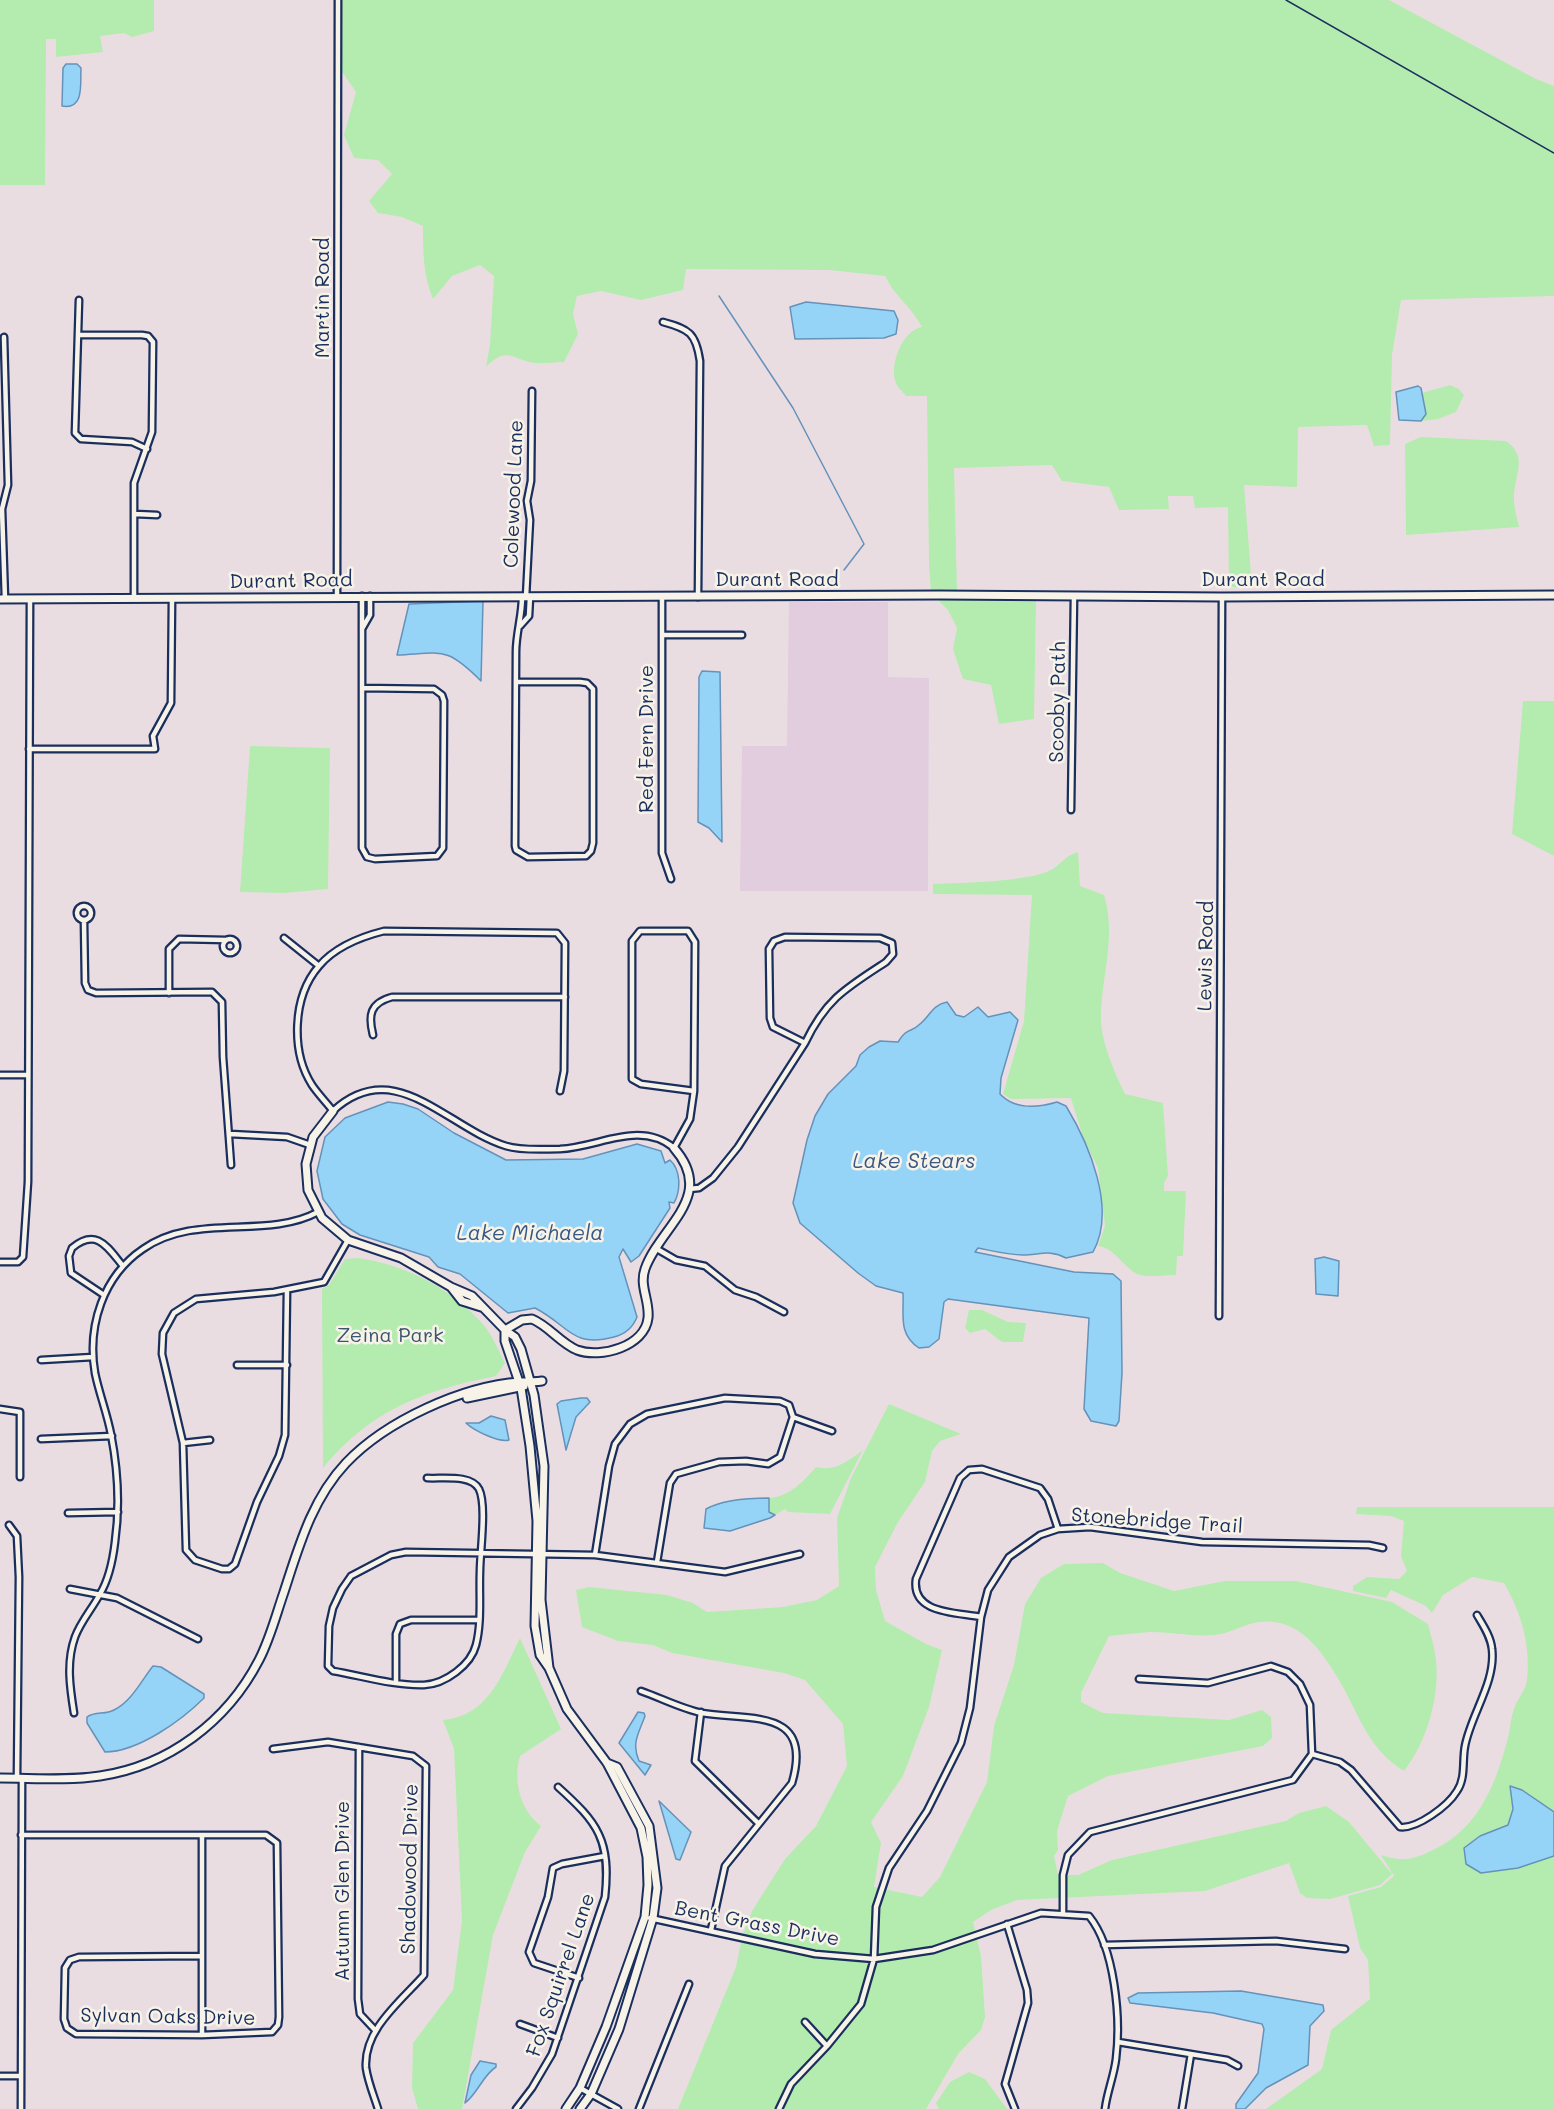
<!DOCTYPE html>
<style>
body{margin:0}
canvas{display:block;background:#eadde2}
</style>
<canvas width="1554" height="2109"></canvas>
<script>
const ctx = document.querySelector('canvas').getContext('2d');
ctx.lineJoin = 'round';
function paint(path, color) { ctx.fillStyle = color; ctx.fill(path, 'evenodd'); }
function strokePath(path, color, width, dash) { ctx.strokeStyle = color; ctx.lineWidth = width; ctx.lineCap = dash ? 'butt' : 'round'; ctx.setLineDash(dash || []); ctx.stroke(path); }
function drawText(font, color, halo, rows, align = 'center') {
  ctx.font = font + ' Mali,sans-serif'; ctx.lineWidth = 5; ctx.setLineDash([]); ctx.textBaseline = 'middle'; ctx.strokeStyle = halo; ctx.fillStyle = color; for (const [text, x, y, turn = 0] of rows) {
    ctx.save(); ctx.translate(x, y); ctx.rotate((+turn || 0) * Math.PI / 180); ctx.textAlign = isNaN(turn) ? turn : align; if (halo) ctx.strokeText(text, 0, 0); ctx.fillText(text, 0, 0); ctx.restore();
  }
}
const built = new Path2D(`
 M789 602H888V677L929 678 928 891H740L742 746H787Z`);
const green = new Path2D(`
 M0 0H154V31L132 37 124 33 100 36 103 52 56 57V39H46L45 185H0Z
 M341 0H1389L1536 79 1554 86V296L1401 300 1392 355 1390 445 1374 446 1367 425 1298 427 1297 487 1244 485 1252 587H1229L1228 507 1195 508 1193 496H1168L1169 509 1119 510 1109 487 1062 481 1052 465 954 468 957 592H931L929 565 927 396H906C902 391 896 386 895 380 890 363 903 330 922 327 911 306 895 297 885 276L829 270 686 269 683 290 641 300 601 291 577 296 573 314 578 334 564 362C554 362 543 364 534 363 511 359 507 346 486 367L490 345 494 276 480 265 452 276 433 299C423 275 423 252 423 226L402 217 378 213 369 201 392 174 378 160 354 158 344 135 356 92 341 70Z
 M1450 385 1459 389 1464 395 1456 412 1438 419 1421 421 1426 414 1422 393Z
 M1421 437 1506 441C1529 457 1514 475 1514 498 1514 508 1517 518 1519 527L1406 535 1405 444Z
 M936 598H1036L1034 719 999 724 991 685 963 679 953 649 957 628 948 610Z
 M1523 701H1554V856L1512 834Z
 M250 746 330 748 328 889 284 893 240 892Z
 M1078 852 1080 886 1104 895C1117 937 1101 977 1101 1019 1101 1042 1115 1073 1125 1094L1163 1103 1168 1176 1164 1183V1191H1186L1183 1256H1177L1176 1275C1165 1275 1147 1278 1137 1274 1122 1266 1115 1248 1098 1246L1105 1226 1098 1168 1083 1137 1071 1098 1011 1099 1003 1094 1024 1021 1032 895 933 894V884C960 883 1028 882 1051 870 1061 864 1066 855 1078 852Z
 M358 1258C406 1265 449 1287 482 1323 492 1334 498 1350 505 1363L496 1376C425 1390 370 1410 323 1468L322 1289 329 1285 345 1259Z
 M969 1310H982L1008 1322 1026 1323 1023 1342H1002L985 1329 970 1333 965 1328Z
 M889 1404 961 1434 940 1441 932 1451 925 1482 898 1522 875 1567 876 1590 885 1621 926 1644 942 1650 929 1707 903 1776 871 1822 881 1843 874 1887 922 1897 940 1877 987 1782 994 1726 1014 1665 1025 1604 1041 1578 1064 1564 1103 1563 1120 1573 1174 1591 1225 1581H1296L1392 1602 1428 1624C1431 1636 1435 1649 1436 1661 1440 1698 1426 1743 1404 1771 1370 1750 1361 1720 1343 1687 1324 1653 1298 1613 1254 1623 1241 1626 1228 1634 1214 1635 1193 1637 1171 1632 1150 1632 1136 1633 1122 1635 1109 1636L1081 1693V1702L1103 1713 1229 1720 1262 1710 1271 1717 1272 1738 1263 1746 1108 1776 1068 1796 1057 1831 1058 1850 1054 1856 1058 1875H1078L1112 1860 1286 1821 1299 1813 1326 1806 1349 1822 1392 1874 1380 1885 1330 1899 1307 1898 1300 1893 1289 1863 1205 1891 1017 1900 991 1910 973 1922 981 1956 985 2017 981 2030 958 2054 926 2109H678L736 1967 742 1937 752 1911 785 1859 816 1826 847 1766 843 1724 805 1680 784 1673 672 1653 653 1645 618 1641 582 1627 576 1590 589 1587 667 1595 693 1603 707 1612 783 1607 817 1600 839 1586 837 1518 851 1478Z
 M863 1450 830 1514 788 1512 785 1509 775 1515 769 1512V1498C789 1497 804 1481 816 1467 835 1472 848 1461 863 1450Z
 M1357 1507H1554V1812L1522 1790 1511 1786 1513 1809 1508 1825 1480 1836 1518 1868 1554 1856V2109H1266L1322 2069 1331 2030 1370 1999 1368 1960 1360 1948 1348 1896 1381 1887 1394 1876 1381 1855C1402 1862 1413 1860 1433 1850 1476 1830 1494 1789 1506 1745 1510 1733 1510 1720 1514 1709 1517 1699 1526 1690 1527 1680 1531 1646 1521 1612 1504 1583L1472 1577 1443 1595 1432 1613 1426 1606 1391 1590 1386 1598 1353 1591V1586L1367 1577 1399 1579 1407 1571 1401 1556 1404 1521 1391 1516 1356 1514Z
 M520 1638 561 1729 520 1756C513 1781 520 1810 541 1826L525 1852 493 1935 462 2109H418L412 2088 413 2043 453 1990 462 1921 454 1749 443 1720C489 1716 502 1674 520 1638Z
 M969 2072 985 2079 1007 2109H939L936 2103 950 2082Z`);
const water = new Path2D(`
 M66 64H77L81 68C80 83 85 110 62 106L63 68Z
 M806 302 894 311 898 320 896 334 884 338 795 339 790 307Z
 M1418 386 1421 388 1426 414 1421 421 1399 420 1396 392Z
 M483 601 481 681C446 646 443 653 397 655L409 604Z
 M702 671 720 672 722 842 709 828 698 822 699 677Z
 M947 1002 956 1015 964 1017 978 1007 988 1017 1010 1012 1018 1020 1001 1078 1000 1094C1015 1110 1037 1108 1057 1102L1066 1106C1089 1144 1117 1209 1093 1252L1066 1258C1050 1249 1039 1255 1023 1255 1008 1255 993 1251 978 1248L975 1252 1074 1272 1113 1274 1121 1281 1122 1373 1119 1421 1116 1426 1091 1421 1084 1409 1089 1318 948 1299 944 1302 939 1339 929 1347 919 1348C898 1334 904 1316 903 1293L876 1286 858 1273 800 1223 793 1203 807 1140 815 1116 828 1094 856 1066 860 1055 869 1047 880 1041 898 1042C907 1027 911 1033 920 1024 930 1016 932 1005 947 1002Z
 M388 1102 403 1104 418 1109 454 1133 506 1160 583 1159 637 1144 661 1151 665 1163 670 1160C681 1170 681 1190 674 1203L669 1202 670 1208 639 1256 631 1262 623 1249 619 1257 637 1317C633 1327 626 1334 614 1337 571 1348 570 1326 535 1308L508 1313 460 1274 438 1267 429 1257 360 1235 342 1224 323 1199 317 1171 325 1137 345 1118Z
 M1324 1257 1339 1261 1338 1296 1316 1294 1315 1259Z
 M581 1398H587L590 1402 576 1417 566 1450 557 1404 561 1401Z
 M491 1416 505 1420 509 1440C499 1443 473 1430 466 1423H479Z
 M769 1498V1512L775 1515 770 1518 730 1531 704 1528 706 1509C724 1499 749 1498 769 1498Z
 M153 1666 161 1667 204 1694V1698C182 1720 138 1752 105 1752L87 1723V1717C95 1711 105 1715 114 1710 132 1701 141 1681 153 1666Z
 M638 1712 644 1713 645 1716C639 1733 631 1743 639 1761L651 1765 645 1775 619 1743Z
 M1510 1786 1522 1790 1554 1812V1856L1518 1868 1481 1873 1466 1864 1464 1848 1480 1836 1508 1825 1513 1809Z
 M659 1801 691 1832 680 1860 676 1859Z
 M1241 1991 1323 2005 1324 2011 1310 2026 1308 2065 1266 2088 1245 2109H1236V2104L1258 2073 1264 2029 1262 2024 1213 2013 1130 2003 1128 1998 1138 1993Z
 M480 2061 496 2064V2067C483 2075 478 2093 465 2103L471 2075Z`);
const stream = new Path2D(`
 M719 296 793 408 864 544 844 570`);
const street = new Path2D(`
 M79 300 75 433 81 439 132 442 147 449
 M663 322C689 329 696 333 700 361L698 597
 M79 335H142L148 336 153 342 152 432 134 483V598
 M4 337 8 485 2 509 5 599
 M135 514 157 515
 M337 596 338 0
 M362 596V848L367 857 375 859 437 856 443 848 444 701 442 695 434 689 362 688
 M526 597 530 520 527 501 531 481 532 391
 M662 597V853L671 879
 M520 626 529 616 530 597
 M362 629 370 615V596
 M662 635H742
 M516 682H580L587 683 593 689V843L591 851 586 856 528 857 516 850 515 846 516 652C516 633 522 616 522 597
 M29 749H155L153 736 171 703 172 599
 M1071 810 1074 596
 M77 913a7 7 0 1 1 14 0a7 7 0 1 1-14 0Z
 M84 921 85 983 88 990 96 993 212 992 222 1002 223 1057 231 1165
 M640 931H688L695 942 694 1091 641 1084 632 1079V941Z
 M785 937 880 938 892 943 893 954 886 962C846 988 826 999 805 1043L773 1027 770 1018 769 949 774 941Z
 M284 938 319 966
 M223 946a7 7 0 1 1 14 0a7 7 0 1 1-14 0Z
 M169 993V949L179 939 226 940
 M373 1035C368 1015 370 1003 392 997H565
 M0 1075H27
 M560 1091 564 1071 565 943 557 933 384 931C360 937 335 947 319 966 292 997 291 1052 312 1085 318 1094 326 1102 333 1111 395 1054 447 1128 506 1146 522 1151 544 1149 560 1149 600 1147 639 1120 674 1148L690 1119 694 1091
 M230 1134 287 1137 310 1145
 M689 1189 699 1188 713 1178 738 1147 805 1043
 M657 1249 676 1260 705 1266 735 1290 756 1297 784 1312
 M0 1262H18L23 1257 28 1182 30 599
 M287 1290 285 1435 279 1456 257 1502 235 1564 229 1569H222L195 1560 186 1550 183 1443 162 1354 163 1333 174 1313 196 1299 274 1292 324 1282 348 1240
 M104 1295 71 1273 69 1256 72 1248C97 1227 108 1248 123 1266
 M1219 1316 1222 597
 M41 1360 93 1357
 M237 1365H287
 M0 1409 20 1412V1477
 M793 1417 832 1431
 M41 1439 112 1436
 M183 1443 210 1440
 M427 1478C442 1479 471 1474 479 1489 487 1505 480 1552 480 1571 479 1595 482 1622 476 1645 471 1665 445 1684 424 1685 395 1686 362 1676 333 1671L328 1666 329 1626 333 1608 342 1589 351 1576 391 1555 406 1552 595 1555 725 1572 800 1554
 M68 1513 118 1512
 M9 1525 17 1536 19 1577 17 1778
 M595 1555 609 1466 615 1444 630 1424 647 1414 725 1398 780 1401 789 1405 793 1417 780 1457 768 1464 746 1461 719 1462 676 1474 670 1483 657 1562
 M70 1589 117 1598 198 1639
 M981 1617C956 1612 911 1614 916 1579L960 1478 969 1470 982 1469 1040 1488 1048 1499 1058 1529
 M396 1681V1634L400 1624 411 1620H478
 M641 1691C661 1698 682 1709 702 1713 749 1721 814 1707 792 1783L725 1866 711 1930
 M701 1712 695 1761 758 1823
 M74 1713C70 1688 66 1662 75 1637 81 1621 92 1609 100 1594 109 1579 113 1559 115 1542 120 1506 118 1470 111 1434 107 1413 99 1393 95 1373 87 1326 103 1276 143 1249 195 1212 266 1240 318 1212
 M359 1747 358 1999 360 2014 375 2030
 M273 1749 328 1742 413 1756 426 1766 424 1975C401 2001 363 2030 366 2068 368 2082 374 2096 378 2109
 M1312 1754 1340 1762 1351 1770 1400 1827C1417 1829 1448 1806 1457 1791 1466 1778 1462 1761 1465 1746 1471 1714 1496 1682 1492 1649 1491 1637 1483 1625 1477 1615
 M21 1835H266L277 1843 279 2017 278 2025 272 2032 202 2035 76 2034 67 2028 64 2019 65 1968 70 1960 79 1957 201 1956
 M202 1835V2035
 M1063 1913V1875L1068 1855 1090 1832 1293 1780 1312 1754 1310 1705 1300 1684 1288 1672 1271 1666 1208 1683 1139 1679
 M650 1918 815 1954 874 1959 933 1950 1041 1913 1089 1916C1115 1948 1121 2018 1116 2059 1114 2076 1107 2092 1105 2109
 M1007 1924 1027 1990 1028 2003 1005 2084 1015 2109
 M1104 1945 1276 1941 1345 1949
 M579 1978 534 1963 529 1952 548 1897 553 1868 562 1864 605 1856
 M805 2022 827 2046
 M520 2024 558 2038
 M1118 2042 1227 2060 1238 2066
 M0 2076H20
 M580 2088 618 2109
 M21 2109 22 1778
 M516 2109 532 2088 552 2054 605 1897C611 1840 598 1823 558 1787
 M639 2109 689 1984
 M779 2109 791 2084 827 2046 861 2004 874 1959 876 1907 889 1868 927 1811 961 1743 970 1708 981 1617 988 1590 1009 1557 1040 1535 1058 1529 1090 1527 1202 1542 1369 1545 1383 1548
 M1182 2109 1191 2054`);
const secondary = new Path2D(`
 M0 599 940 595 1222 597 1554 595
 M333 1111 313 1137 306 1164 308 1190 322 1218 348 1240 401 1258 451 1287 472 1296 505 1330 515 1337 521 1349 534 1395 544 1466 541 1600 549 1668 567 1709 607 1763 641 1828 647 1857 648 1885 645 1917 606 2027 580 2088 566 2109
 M451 1287 462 1301 481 1307
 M505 1330 522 1320 532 1319C549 1326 560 1343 577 1350 601 1359 645 1346 648 1318 650 1301 639 1286 645 1269 660 1226 717 1197 674 1148
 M505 1330V1341L521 1388 530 1446 537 1521 535 1626 540 1655 549 1668
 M467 1398 524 1386
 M0 1778C33 1778 67 1781 100 1776 168 1766 227 1722 259 1660 270 1639 276 1615 284 1592 299 1546 312 1499 346 1463 386 1421 462 1386 520 1382 528 1382 535 1382 542 1381
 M580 2109 591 2094 619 2029 653 1918 657 1888 649 1826 617 1767 607 1763`);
const rail = new Path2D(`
 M1286 0 1554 153`);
const streetNames = [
 ["Martin Road",323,298,-90],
 ["Colewood Lane",514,494,-88],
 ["Durant Road",777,580],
 ["Durant Road",1263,580],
 ["Durant Road",291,581,-1],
 ["Scooby Path",1058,702,-89],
 ["Red Fern Drive",647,739,-90],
 ["Lewis Road",1206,956,-89],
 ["Stonebridge Trail",1157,1521,4],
 ["Shadowood Drive",410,1869,-89],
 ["Autumn Glen Drive",343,1891,-90],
 ["Bent Grass Drive",757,1924,11],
 ["Fox Squirrel Lane",561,1975,-71],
 ["Sylvan Oaks Drive",168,2017,1]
];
const parkNames = [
 ["Zeina Park",390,1336]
];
const waterNames = [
 ["Lake Stears",914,1162],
 ["Lake Michaela",530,1234]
];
paint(built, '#e1cdde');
paint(green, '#b4ecaf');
paint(water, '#96d4f7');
strokePath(water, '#6592ba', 1.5);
strokePath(stream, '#6592ba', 1.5);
strokePath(street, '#1b2f5e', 9);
strokePath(secondary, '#1b2f5e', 11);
strokePath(street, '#f7f3e8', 4.5);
strokePath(secondary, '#f7f3e8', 7);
strokePath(rail, '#1b2f5e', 1.5);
drawText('20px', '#1b2f5e', '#f7f3e8', streetNames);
drawText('20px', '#3a556e', '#f7f3e8', parkNames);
drawText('italic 21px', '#3a5884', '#f7f3e8', waterNames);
</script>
